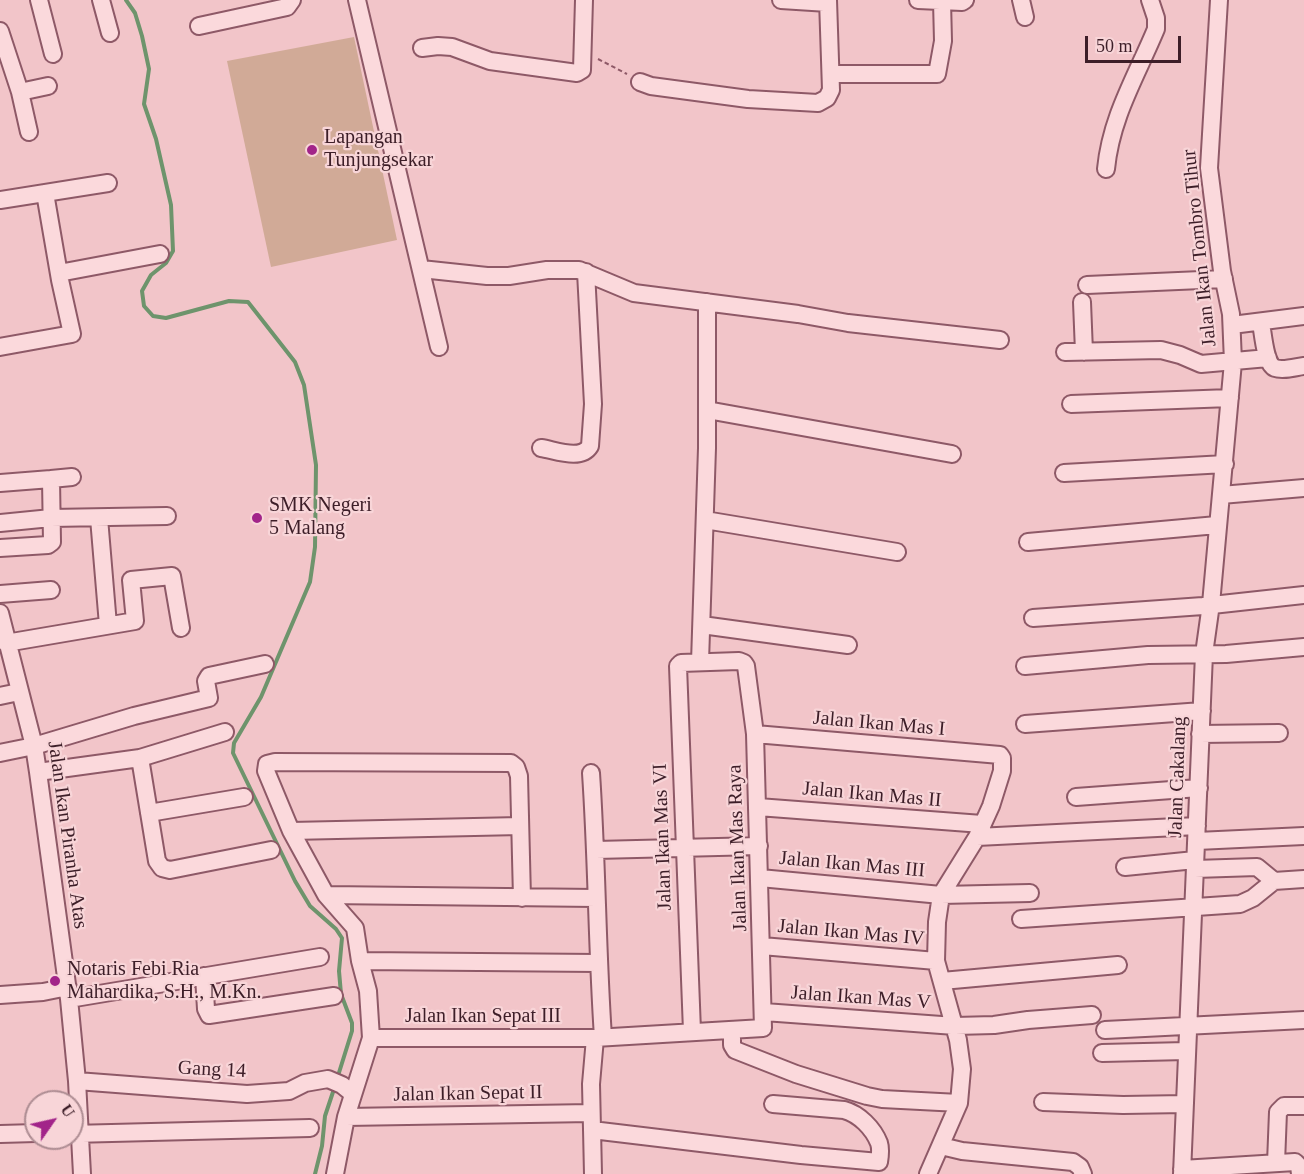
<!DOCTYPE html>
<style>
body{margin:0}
#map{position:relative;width:1304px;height:1174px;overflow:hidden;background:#f2c5c9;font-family:Georgia,serif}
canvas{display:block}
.north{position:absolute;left:24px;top:1090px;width:60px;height:60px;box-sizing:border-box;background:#f8d5d8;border:2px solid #ad8c92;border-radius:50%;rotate:56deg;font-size:16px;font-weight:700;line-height:24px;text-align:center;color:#3d1e28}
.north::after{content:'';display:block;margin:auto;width:21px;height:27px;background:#a22489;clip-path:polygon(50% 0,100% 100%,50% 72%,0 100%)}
.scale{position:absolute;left:1085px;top:36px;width:96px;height:27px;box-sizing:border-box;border:3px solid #3d1e28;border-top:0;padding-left:8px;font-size:18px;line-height:21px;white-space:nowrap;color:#3d1e28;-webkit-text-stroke:4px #f8d5d8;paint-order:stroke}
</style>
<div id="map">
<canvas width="1304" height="1174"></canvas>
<div class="north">U</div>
<div class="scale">50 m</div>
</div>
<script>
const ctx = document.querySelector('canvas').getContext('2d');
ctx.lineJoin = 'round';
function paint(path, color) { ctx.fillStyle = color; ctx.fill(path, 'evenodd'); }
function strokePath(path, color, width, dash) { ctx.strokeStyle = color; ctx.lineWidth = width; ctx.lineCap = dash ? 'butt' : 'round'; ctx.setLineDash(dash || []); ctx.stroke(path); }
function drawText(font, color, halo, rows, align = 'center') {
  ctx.font = font + ' Georgia,serif'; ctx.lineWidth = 4.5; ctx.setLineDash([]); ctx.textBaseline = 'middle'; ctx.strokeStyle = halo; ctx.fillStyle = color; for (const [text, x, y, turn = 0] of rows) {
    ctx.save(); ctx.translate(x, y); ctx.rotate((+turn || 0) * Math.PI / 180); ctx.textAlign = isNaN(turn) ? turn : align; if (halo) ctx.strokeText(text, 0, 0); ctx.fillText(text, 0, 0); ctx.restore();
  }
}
const green = new Path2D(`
 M354 37 397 240 271 267 227 61Z`);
const stream = new Path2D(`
 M126 0 135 13 142 36 149 69 144 104 156 139 171 205 173 251 166 263 151 275 142 291 144 306 153 316 166 318 229 301 248 302 295 362 304 385 316 465 315 547 310 582 261 697 234 743 233 753 295 881 310 906 336 929 342 938 339 971 341 994 352 1023V1031L337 1079
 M315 1174 322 1146 325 1116 335 1086`);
const path = new Path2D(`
 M598 59 627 74`);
const minor = new Path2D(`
 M39 0 53 54
 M101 0 110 33
 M357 0 439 347
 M781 0 828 3
 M918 0 962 2 965 0
 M1021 0 1025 17
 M199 26 287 7 292 0
 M0 31 20 92 29 132
 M422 48 438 46 452 47 490 61 577 73 582 70 584 0
 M832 74H937L943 41 942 1
 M640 82 651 86 748 99 818 103 827 98 831 90 828 0
 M20 92 48 86
 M1106 169C1111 117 1136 77 1156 29V18L1150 0
 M0 200 108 183
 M421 269 487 276H509L547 270H579L634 293 798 314 848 323 1000 340
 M59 273 160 254
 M1087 285 1224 279
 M1082 302 1084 352
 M1261 323C1263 333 1265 364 1275 368 1283 371 1296 367 1304 366
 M1232 325 1304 316
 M0 347 72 334 60 280 45 193
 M1065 352 1161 350 1180 355 1201 364 1268 358
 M1071 404 1230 398
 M707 410 952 454
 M541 448C555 450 581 461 590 446L593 404 586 272
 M1064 473 1225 464
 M51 479 72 477
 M0 483 51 479 52 542 48 545 0 548
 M1221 495 1304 488
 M99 518 108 625
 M705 520 897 552
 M0 523 51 518 167 516
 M1028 542 1217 525
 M0 594 51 590
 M0 613 34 746 38 772 69 999 77 1081 82 1174
 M1033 618 1203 606 1304 595
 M702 625 848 645
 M6 643 135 621 131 580 172 576 181 628
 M700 662 707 448V302
 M1025 666 1148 655 1226 654 1304 647
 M0 696 19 692
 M1025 724 1202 711
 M755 734 1000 755 1002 758V771L991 806 977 837 941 895 937 922 936 961 958 1040 962 1069 959 1103 928 1174
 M1200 734 1279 733
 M0 753 34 746 134 716 209 698 206 681 209 676 265 664
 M140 758 157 861 162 868 170 870 271 850
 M38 772 140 758 225 732
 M591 773C597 861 597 949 603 1037
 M1076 797 1199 788
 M758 807 982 824
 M149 813 244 797
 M291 831 520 826
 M977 837 1197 826
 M1197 841 1304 836
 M596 850 759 846
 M1125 867 1195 860
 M1195 869 1257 867 1274 881
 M760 878 941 895 1030 893
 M326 895 596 898
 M1021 919 1240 904 1253 898 1274 881 1304 879
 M762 946 936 961
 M360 961 598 963
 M204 976 206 1009 209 1015 334 996
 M942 981 1118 965
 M0 995 43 992 68 987
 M69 999 320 957
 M764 1012 955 1026 994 1025 1028 1020 1092 1015
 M732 1030V1045L735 1050 796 1074 867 1096 882 1099 959 1103
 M1105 1030 1304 1020
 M371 1038H595L763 1028 755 734 746 666 744 663 739 661 681 663 678 666 692 1031
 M1102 1053 1186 1051
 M77 1081 247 1094 289 1091 305 1083 328 1079 342 1085 353 1094
 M1043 1102 1123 1105 1185 1104
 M346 1117 591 1113
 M592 1130 801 1155 879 1162C880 1156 881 1149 879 1143 873 1128 859 1114 844 1110L773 1104
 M0 1134 36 1133
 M72 1134 310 1128
 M941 1146 962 1151 1073 1162 1080 1167 1083 1174
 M1276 1163 1278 1112 1284 1106H1304
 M1182 1169 1295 1162 1299 1166 1300 1174
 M335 1174 346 1117 371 1038 368 991 360 961 355 928 326 895 291 831 266 771 267 764 275 762 511 763 516 767 519 776 522 898
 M593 1174 591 1084 595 1038
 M1182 1174 1204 654 1211 604 1233 362 1231 314 1222 271 1209 168 1219 0`);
const markers = [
 [312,150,6,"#a22489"],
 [257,518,6,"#a22489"],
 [55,981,6,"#a22489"]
];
const poiNames = [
 ["Lapangan",324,138],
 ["Tunjungsekar",324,161],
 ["SMK Negeri",269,506],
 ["5 Malang",269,529],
 ["Notaris Febi Ria",67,970],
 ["Mahardika, S.H., M.Kn.",67,993]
];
const streetNames = [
 ["Jalan Ikan Tombro Tihur",1200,248,-96],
 ["Jalan Ikan Mas I",879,724,5],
 ["Jalan Cakalang",1178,777,-88],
 ["Jalan Ikan Mas II",872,795,5],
 ["Jalan Ikan Piranha Atas",67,835,82],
 ["Jalan Ikan Mas VI",663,837,-92],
 ["Jalan Ikan Mas Raya",738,848,-92],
 ["Jalan Ikan Mas III",852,865,5],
 ["Jalan Ikan Mas IV",851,933,5],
 ["Jalan Ikan Mas V",861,998,4],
 ["Jalan Ikan Sepat III",483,1017],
 ["Gang 14",212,1070,3],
 ["Jalan Ikan Sepat II",468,1094,-1]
];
paint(green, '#d1aa97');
strokePath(stream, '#6e946c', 4);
strokePath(minor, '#8e5967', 20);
strokePath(path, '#8e5967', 2, [4.5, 3]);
strokePath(minor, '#fbd9dc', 16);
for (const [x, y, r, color] of markers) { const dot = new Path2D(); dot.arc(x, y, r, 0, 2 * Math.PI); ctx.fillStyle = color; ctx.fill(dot); strokePath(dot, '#f8d5d8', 2); }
drawText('20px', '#3d1e28', '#f8d5d8', poiNames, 'left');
drawText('20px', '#3d1e28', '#f8d5d8', streetNames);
</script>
